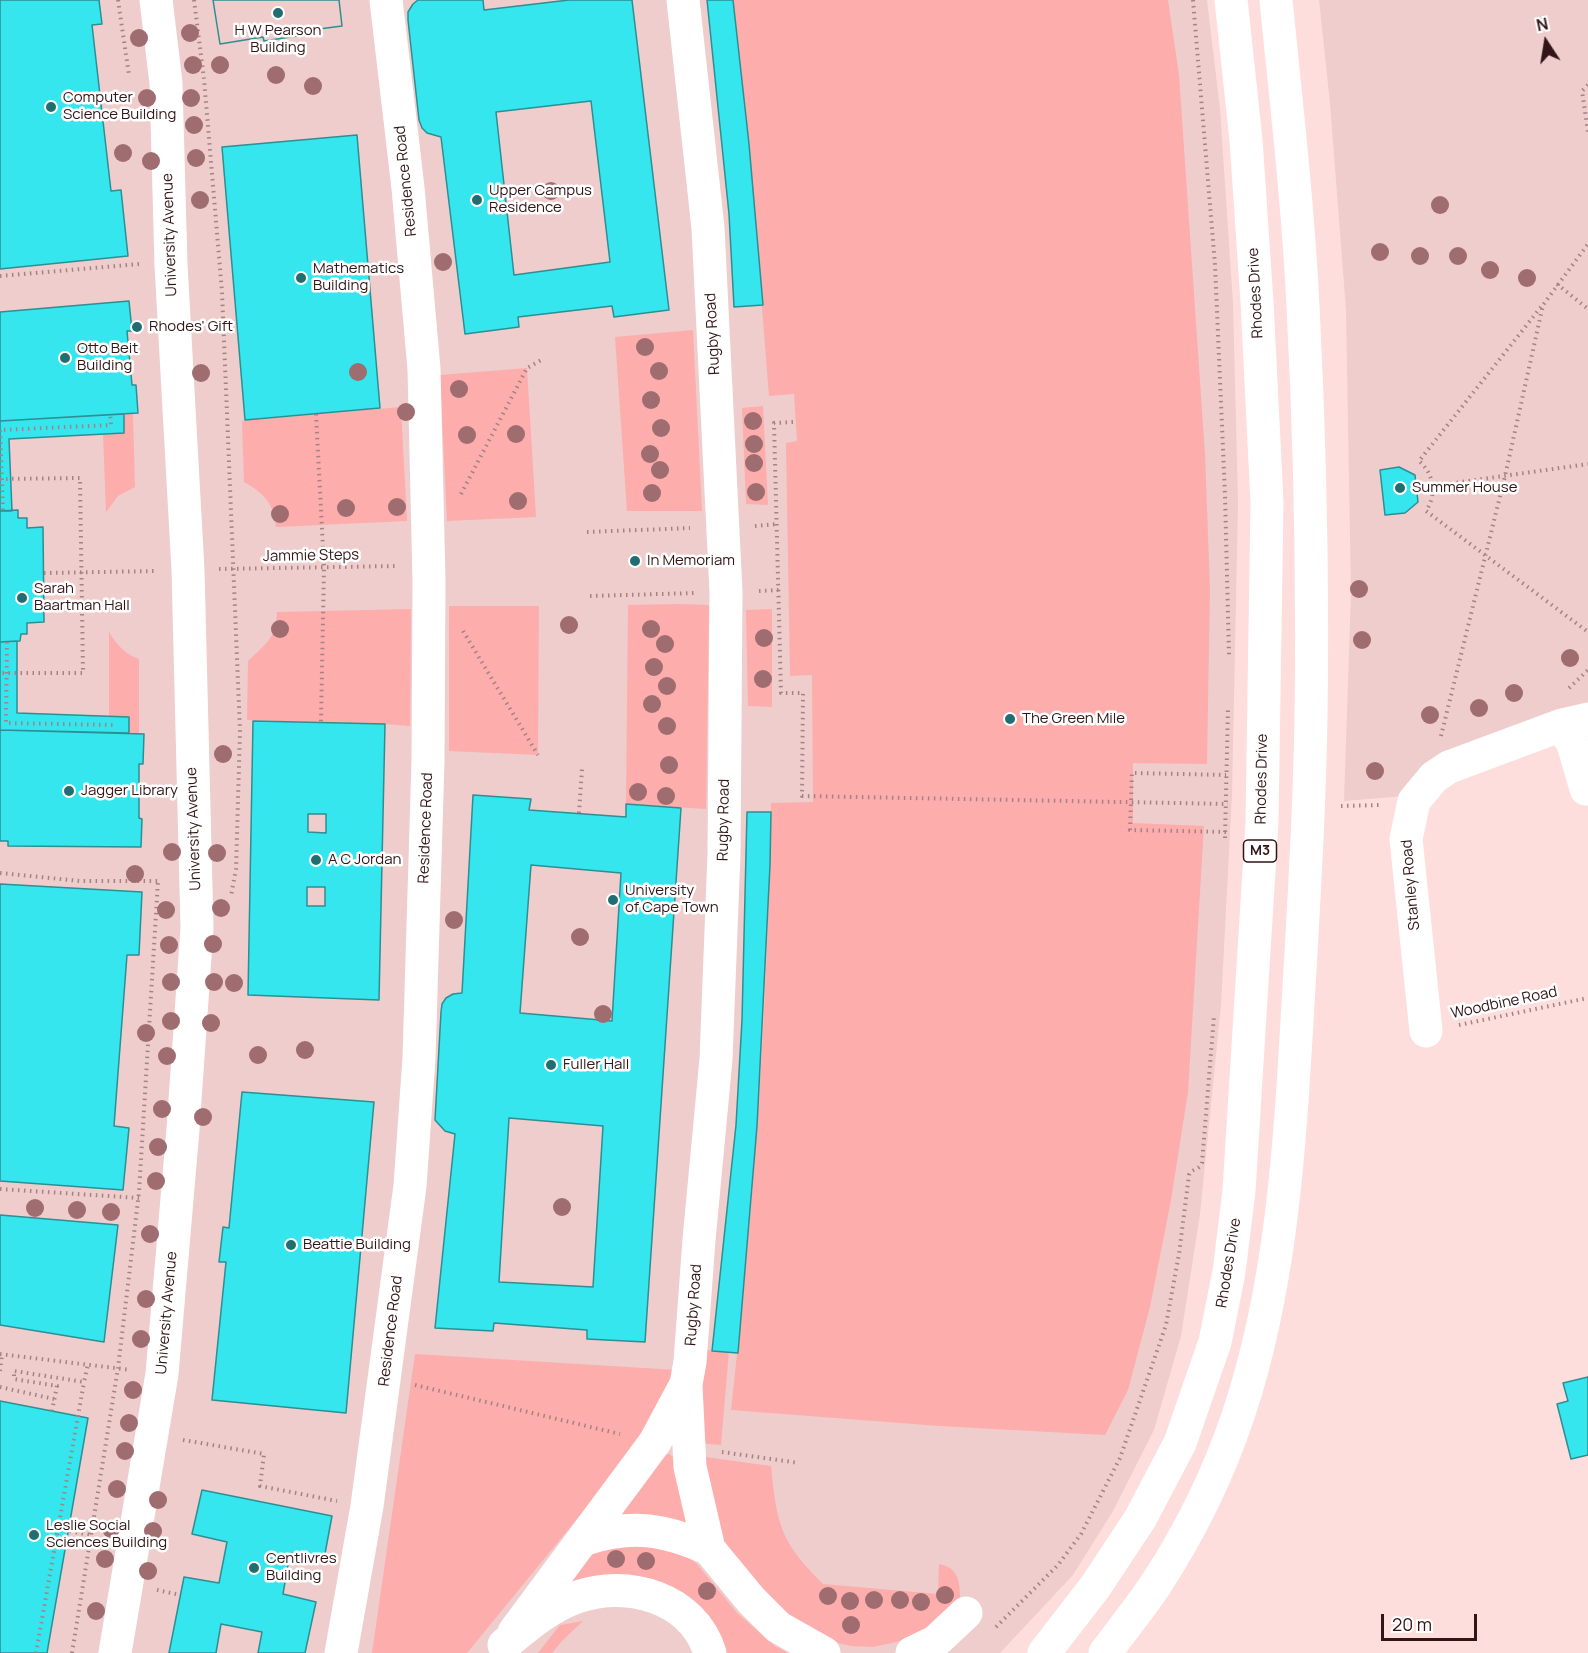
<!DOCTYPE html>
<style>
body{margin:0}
#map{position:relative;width:1588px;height:1653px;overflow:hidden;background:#fddedd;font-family:Manrope,sans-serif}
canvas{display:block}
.north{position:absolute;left:1516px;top:12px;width:60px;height:60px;-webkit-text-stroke:4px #fff;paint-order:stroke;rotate:348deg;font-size:16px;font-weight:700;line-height:24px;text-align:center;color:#321617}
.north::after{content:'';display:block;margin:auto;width:21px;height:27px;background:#321617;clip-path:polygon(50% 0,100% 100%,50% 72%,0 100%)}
.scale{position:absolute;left:1381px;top:1614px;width:96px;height:27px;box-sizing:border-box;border:3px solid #321617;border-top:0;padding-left:8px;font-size:18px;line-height:21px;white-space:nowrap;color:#321617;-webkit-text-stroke:4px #fff;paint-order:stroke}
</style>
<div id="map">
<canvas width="1588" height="1653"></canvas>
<div class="north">N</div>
<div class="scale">20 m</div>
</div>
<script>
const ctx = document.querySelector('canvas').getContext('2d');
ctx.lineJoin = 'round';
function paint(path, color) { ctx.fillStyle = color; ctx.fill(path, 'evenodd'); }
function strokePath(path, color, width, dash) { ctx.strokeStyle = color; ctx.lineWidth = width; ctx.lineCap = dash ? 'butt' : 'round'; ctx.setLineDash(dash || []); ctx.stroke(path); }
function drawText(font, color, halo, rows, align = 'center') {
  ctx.font = font + ' Manrope,sans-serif'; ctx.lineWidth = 5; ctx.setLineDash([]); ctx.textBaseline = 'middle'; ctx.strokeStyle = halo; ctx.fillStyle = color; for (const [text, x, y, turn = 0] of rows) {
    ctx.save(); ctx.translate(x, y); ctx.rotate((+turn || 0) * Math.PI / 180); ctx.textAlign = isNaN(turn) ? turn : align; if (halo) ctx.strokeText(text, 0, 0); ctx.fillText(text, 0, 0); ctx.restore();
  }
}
const built = new Path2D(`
 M0 0H1207L1220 109 1233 303 1238 503 1232 795 1221 1005 1200 1214 1181 1336 1154 1430 1113 1511 1073 1575 1000 1653H0Z
 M1319 0H1588V716L1405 796 1344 801 1351 593 1346 310 1330 103Z`);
const green = new Path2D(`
 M733 0H1168L1179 75 1205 454 1210 589 1207 764 1133 763V823L1204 826 1188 1092 1171 1200 1150 1307 1128 1390 1105 1435 939 1426 731 1410C754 1209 768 1006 771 803L813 802 812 675 790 676 786 443 797 441 794 394 769 396 749 144Z
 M693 330 702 511H627L615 337Z
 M527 368 536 517 447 521 440 375Z
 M763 406 768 505 746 504 742 408Z
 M401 407 407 521 276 527C274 504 264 493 244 482L242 421Z
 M124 414H133L135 487 118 496 106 512 103 434 124 433Z
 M679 604 709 605 706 809 626 804 628 605Z
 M449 606H539L538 755 449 751Z
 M411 609 410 726 383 724 247 720 248 661C266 644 276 638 277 612Z
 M772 609V707L748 706 746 610Z
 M109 632C117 645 125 654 139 659V734L129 733V717L109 716Z
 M705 1350 729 1351 721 1445 699 1443Z
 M415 1354 677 1370 649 1431 467 1653H372Z
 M669 1454 673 1457 690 1525 614 1523 664 1455Z
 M698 1456 771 1466C777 1525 780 1541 823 1584L938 1594 939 1564C958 1567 960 1582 960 1598L929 1627 917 1634 896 1642 873 1647 851 1646 830 1641 775 1607 719 1536Z
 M641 1544 680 1551 697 1564 737 1613 775 1646 788 1653H722L709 1627 569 1586 588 1557 604 1549Z
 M583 1621 562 1641 552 1653H538L560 1625Z`);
const building = new Path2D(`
 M0 0H99L102 24 92 25 111 191 121 190 128 256 0 269Z
 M213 0H339L342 26 296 32 297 36 264 41 263 37 220 44Z
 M213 0H339L342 26 296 32 297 36 264 41 263 37 220 44Z
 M418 0H483L484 10 569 0H632L669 310 614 317 612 306 518 317 519 327 465 334 441 137 427 133 422 128 419 120 408 20V12L413 4ZM591 101 610 262 514 275 496 112Z
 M707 0H733L749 144 763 305 734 307 729 214Z
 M357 135 380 408 245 420 222 147Z
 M129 301 132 331H127L132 385H136L138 413 0 421V312Z
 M124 414V433L9 439 12 511H0V421Z
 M1399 467 1415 475 1418 502 1405 513 1385 515 1380 470Z
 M18 510V518H27V528L43 527 44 622 27 623V634H21L20 641 0 642V511Z
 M17 641V713L129 717V733L0 730V642Z
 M253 721 385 724 379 1000 248 995ZM308 814H326V833L308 832ZM307 887H325V906H307Z
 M0 730 144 734 143 764H139V818L142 819 141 847 8 846V841H0Z
 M473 795 531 799 529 810 626 817V804L681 808 645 1342 587 1339V1330L494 1323 493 1331 435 1328 455 1134 445 1131 435 1120 441 1012 442 1004 446 998 453 994 462 993ZM531 865 621 873 612 1021 520 1013ZM509 1118 603 1126 593 1287 499 1282Z
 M747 812H771L770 865 757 1126 738 1353 712 1351 736 1125 742 1020Z
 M0 884 142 892 139 955H127L114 1126 129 1128 123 1190 0 1181Z
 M242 1092 374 1102 346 1413 212 1400 226 1262H219L223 1227 229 1228Z
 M0 1215 118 1225 104 1342 0 1325Z
 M1588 1377V1455L1571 1459 1557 1404 1568 1401 1563 1383Z
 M0 1401 88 1418 47 1653H0Z
 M202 1490 332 1516 324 1559 290 1553 283 1594 316 1602 305 1653H258L262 1632 221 1624 216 1653H169L184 1577 219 1583 227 1542 192 1534Z`);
const path = new Path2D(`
 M118 0 129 75
 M194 0 204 79 222 292 240 731 236 869 231 896
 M1193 0 1215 265 1225 495 1229 655
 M1588 85 1582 91 1588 132
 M0 276 140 264
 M1557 284 1588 309
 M1541 307 1419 461C1434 474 1437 494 1426 511L1588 632
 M316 414 324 567 321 722
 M793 422 774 423 781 693H803L802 796 1228 804
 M0 479 80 478 83 673H0
 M1433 486 1588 464
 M461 494 527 368 543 359
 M3 510 0 430 111 425 110 414
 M755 526 778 524
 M587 532 690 528
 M219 569 397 566
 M44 573 157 571
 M759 591 779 590
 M590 596 695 593
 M463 631 538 755
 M7 642 6 723 115 725
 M1569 688 1588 670
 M1441 736 1505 476 1543 305 1588 244
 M1341 806 1381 805
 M579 813 582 769
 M1226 832 1130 830 1132 773 1226 775
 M1225 838 1228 707
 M0 873 80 881H158
 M1459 1025 1588 998
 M0 1189 139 1198
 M0 1354 131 1370
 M0 1371 2 1354
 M415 1385 620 1434
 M0 1387 54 1399
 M52 1411 57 1386 14 1379V1371L84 1382 88 1364
 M183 1440 264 1454 260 1486 337 1501
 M722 1452 799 1463
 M58 1529 91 1535
 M157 1590 180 1595
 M996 1627 1058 1565 1081 1534 1120 1458 1166 1325 1179 1254 1189 1175C1192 1168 1200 1170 1202 1163L1214 1016
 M36 1653 84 1382
 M72 1653 118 1368 139 1192 158 881`);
const minor = new Path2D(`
 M1562 725 1573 744 1586 789
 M1426 1031 1406 839 1414 801 1434 777 1449 767 1562 725 1588 719
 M686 1386 690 1467 709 1549 751 1600 778 1627 824 1653
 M585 1539C633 1524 664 1529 709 1549
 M514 1632 655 1442 686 1384 690 1362 699 1240 716 1059 724 854 726 592 708 228 683 0
 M115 1653 162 1374 183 1129 197 928 188 570 171 265 166 83 156 0
 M341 1653 367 1506 410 1186 419 1058 428 761 429 581 424 369 408 188 386 0
 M912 1653 935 1642 966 1613`);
const highway = new Path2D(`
 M504 1645C527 1626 549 1607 577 1597 628 1579 693 1598 710 1653
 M1044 1653 1095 1587 1140 1519 1180 1443 1215 1342 1229 1272 1239 1191 1262 823 1267 502 1257 302 1246 140 1231 0
 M1105 1653C1122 1630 1140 1608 1156 1584 1190 1532 1218 1475 1238 1416 1286 1273 1291 1119 1300 970 1305 885 1310 800 1311 715 1313 579 1310 442 1303 306 1298 204 1286 101 1276 0`);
const trees = [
 [190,33],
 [139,38],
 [193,65],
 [220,65],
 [276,75],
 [313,86],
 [147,98],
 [191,98],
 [194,125],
 [123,153],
 [196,158],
 [151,161],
 [551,191],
 [200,200],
 [1440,205],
 [1380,252],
 [1420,256],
 [1458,256],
 [443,262],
 [1490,270],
 [1527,278],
 [645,347],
 [659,371],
 [358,372],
 [201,373],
 [459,389],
 [651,400],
 [406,412],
 [753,421],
 [661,428],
 [516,434],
 [467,435],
 [754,444],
 [650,454],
 [754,463],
 [660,470],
 [756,492],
 [652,493],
 [518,501],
 [397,507],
 [346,508],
 [280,514],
 [1359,589],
 [569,625],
 [280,629],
 [651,629],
 [764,638],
 [1362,640],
 [665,644],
 [1570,658],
 [654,667],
 [763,679],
 [667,686],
 [1514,693],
 [652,704],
 [1479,708],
 [1430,715],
 [667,726],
 [223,754],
 [669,765],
 [1375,771],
 [638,792],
 [666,796],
 [172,852],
 [217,853],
 [135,874],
 [221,908],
 [166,910],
 [454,920],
 [580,937],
 [213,944],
 [169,945],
 [171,982],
 [214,982],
 [234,983],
 [603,1014],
 [171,1021],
 [211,1023],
 [146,1033],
 [305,1050],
 [258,1055],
 [167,1056],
 [162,1109],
 [203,1117],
 [158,1147],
 [156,1181],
 [562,1207],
 [35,1208],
 [77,1210],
 [111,1212],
 [150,1234],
 [146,1299],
 [141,1339],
 [133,1390],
 [129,1423],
 [125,1451],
 [117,1489],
 [158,1500],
 [111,1529],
 [153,1531],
 [105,1559],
 [616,1559],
 [646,1561],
 [148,1571],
 [707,1591],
 [945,1595],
 [828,1596],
 [874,1600],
 [900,1600],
 [850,1601],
 [921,1602],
 [96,1611],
 [851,1625]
];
const markers = [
 [278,13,6,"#226d71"],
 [51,107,6,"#226d71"],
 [477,200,6,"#226d71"],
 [301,278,6,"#226d71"],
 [137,327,6,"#226d71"],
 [65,358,6,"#226d71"],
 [1400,488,6,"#226d71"],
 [635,561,6,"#226d71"],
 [22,598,6,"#226d71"],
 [1010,719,6,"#226d71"],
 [69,791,6,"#226d71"],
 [316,860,6,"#226d71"],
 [613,900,6,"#226d71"],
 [551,1065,6,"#226d71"],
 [291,1245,6,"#226d71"],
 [34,1535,6,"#226d71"],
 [254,1568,6,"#226d71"]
];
const shields = [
 [1260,851,33]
];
const shieldNames = [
 ["M3",1260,851]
];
const poiNames = [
 ["H W Pearson",278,31,"center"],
 ["Building",278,48,"center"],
 ["Computer",63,98],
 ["Science Building",63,115],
 ["Upper Campus",489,191],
 ["Residence",489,208],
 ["Mathematics",313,269],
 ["Building",313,286],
 ["Rhodes' Gift",149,327],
 ["Otto Beit",77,349],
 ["Building",77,366],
 ["Summer House",1412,488],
 ["In Memoriam",647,561],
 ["Sarah",34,589],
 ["Baartman Hall",34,606],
 ["The Green Mile",1022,719],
 ["Jagger Library",81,791],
 ["A C Jordan",328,860],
 ["University",625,891],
 ["of Cape Town",625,908],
 ["Fuller Hall",563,1065],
 ["Beattie Building",303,1245],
 ["Leslie Social",46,1526],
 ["Sciences Building",46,1543],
 ["Centlivres",266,1559],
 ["Building",266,1576]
];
const streetNames = [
 ["Residence Road",406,181,-96],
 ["University Avenue",170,235,-92],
 ["Rhodes Drive",1256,293,-93],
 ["Rugby Road",713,334,-93],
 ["Jammie Steps",311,556,-1],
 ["Rhodes Drive",1262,779,-89],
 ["Rugby Road",724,820,-89],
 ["Residence Road",426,828,-88],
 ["University Avenue",194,829,-92],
 ["Stanley Road",1411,885,-95],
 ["Woodbine Road",1504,1003,-12],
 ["Rhodes Drive",1229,1263,-81],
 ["Rugby Road",694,1305,-86],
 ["University Avenue",167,1313,-85],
 ["Residence Road",391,1331,-83]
];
paint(built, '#efcdcc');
paint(green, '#fdadac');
paint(building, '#35e6ee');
strokePath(building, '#2d8e93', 1.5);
strokePath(path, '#a28484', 4, [1.5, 4.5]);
strokePath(minor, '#fff', 33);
strokePath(highway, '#fff', 33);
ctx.fillStyle = '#9f6c70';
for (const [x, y] of trees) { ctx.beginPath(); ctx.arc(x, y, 9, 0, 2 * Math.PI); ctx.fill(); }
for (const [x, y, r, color] of markers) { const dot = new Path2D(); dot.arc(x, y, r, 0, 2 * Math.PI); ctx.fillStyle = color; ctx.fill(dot); strokePath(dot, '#fff', 2); }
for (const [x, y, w] of shields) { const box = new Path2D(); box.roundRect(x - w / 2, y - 11, w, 22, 4.5); ctx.fillStyle = '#fff'; ctx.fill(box); strokePath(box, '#321617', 1.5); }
drawText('bold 14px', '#321617', null, shieldNames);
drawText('15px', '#321617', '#fff', poiNames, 'left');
drawText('15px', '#321617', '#fff', streetNames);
</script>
